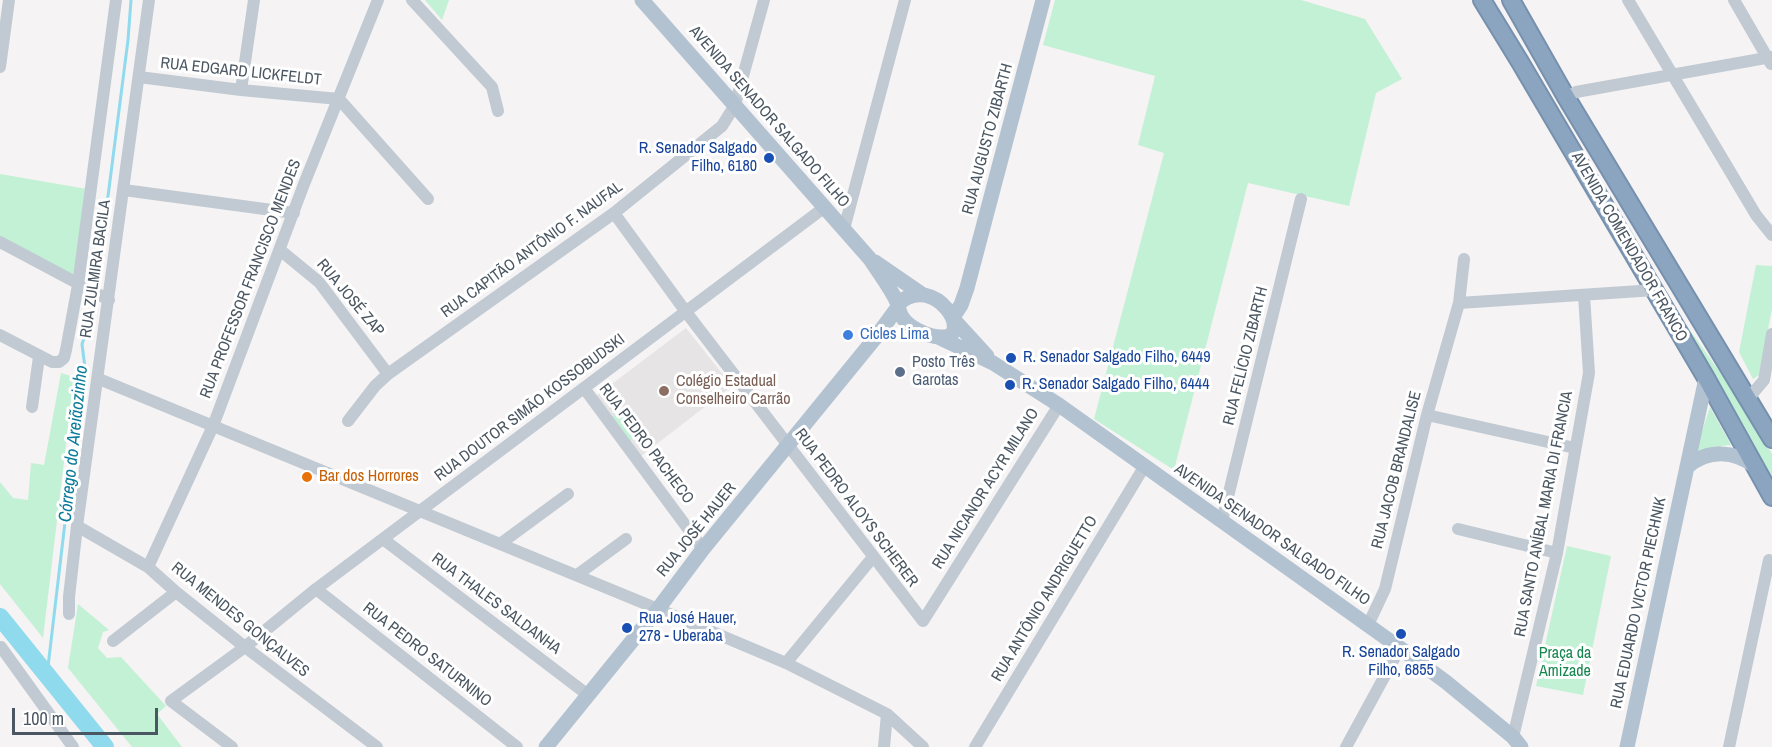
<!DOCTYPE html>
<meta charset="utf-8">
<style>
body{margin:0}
#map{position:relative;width:1772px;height:747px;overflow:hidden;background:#f5f3f3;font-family:"Archivo Narrow",sans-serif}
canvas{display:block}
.scale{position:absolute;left:12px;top:708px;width:146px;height:27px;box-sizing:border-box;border:3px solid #4a5661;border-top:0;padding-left:8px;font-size:18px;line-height:21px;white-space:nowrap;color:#4a5661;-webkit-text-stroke:4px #fff;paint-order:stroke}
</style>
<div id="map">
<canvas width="1772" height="747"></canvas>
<div class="scale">100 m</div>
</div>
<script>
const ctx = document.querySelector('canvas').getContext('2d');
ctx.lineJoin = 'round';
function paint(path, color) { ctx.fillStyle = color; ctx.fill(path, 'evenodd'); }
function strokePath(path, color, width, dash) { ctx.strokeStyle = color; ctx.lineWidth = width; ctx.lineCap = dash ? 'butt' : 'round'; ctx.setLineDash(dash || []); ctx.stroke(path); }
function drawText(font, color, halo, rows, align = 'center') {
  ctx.font = font + ' "Archivo Narrow",sans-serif'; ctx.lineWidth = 6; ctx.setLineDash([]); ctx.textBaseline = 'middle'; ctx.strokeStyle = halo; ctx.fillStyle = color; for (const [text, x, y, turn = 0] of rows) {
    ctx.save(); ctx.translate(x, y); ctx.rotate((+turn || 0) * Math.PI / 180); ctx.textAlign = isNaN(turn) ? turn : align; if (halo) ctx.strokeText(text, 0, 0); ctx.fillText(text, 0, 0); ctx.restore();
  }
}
const education = new Path2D(`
 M686 328 732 386 641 456 596 396Z`);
const green = new Path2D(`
 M425 0H449L442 20Z
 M1055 0H1301L1365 19 1402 79 1376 93 1349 206 1248 183 1174 470 1094 419 1164 153 1138 145 1155 76 1043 45Z
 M0 174 87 189 75 281 0 239Z
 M1756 265 1772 266V309L1759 375 1753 379 1739 352Z
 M1666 297 1740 400 1772 454V484Z
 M61 373 74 377 43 638 0 584V482L13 498 28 500 31 463 44 465Z
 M1710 407 1731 445 1711 447 1694 455Z
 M622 409 640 433 630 441 612 417Z
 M1567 546 1611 556 1583 695 1536 686Z
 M78 604 109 630 103 632 98 648 107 658 121 657 166 706 157 714 182 747H132L68 668Z`);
const stream = new Path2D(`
 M96 290 128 40 131 0
 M47 675 78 412 85 368 82 344 92 317 95 297`);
const river = new Path2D(`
 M0 617 105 747`);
const minor = new Path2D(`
 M412 0 492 87 498 111
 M1628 0 1756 215 1772 235
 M1734 0 1771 64
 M0 67 9 0
 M139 77 241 90 339 99 428 199
 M241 90 254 0
 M1566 97 1576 92 1772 57
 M124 190 294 213
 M614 213 686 312 923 621 1059 405
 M844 229 905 0
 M0 242 109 300
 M280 250 319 282 388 374
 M1459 303 1464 259
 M0 335 52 362H59L64 358 66 350 78 285 116 0
 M99 379 658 609 786 663 887 714 923 747
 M584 388 703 549
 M1748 399 1764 380 1772 334
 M32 407 39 357
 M1427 415 1575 448
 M348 421 375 386 388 374 614 213 722 126 735 105 764 0
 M1222 521 1301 199
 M77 526 148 567 176 592 245 647 377 747
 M1458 529 1557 553
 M383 539 588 695
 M500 544 568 494
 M148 567 213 426 304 184 378 0
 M577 575 626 539
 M316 589 517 747
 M69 614V597L77 526 149 0
 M1368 625 1385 589 1427 415 1459 303 1655 290
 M113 641 176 592
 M1 647 73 747
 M786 663 873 557
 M1513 737 1557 553 1589 373 1584 295
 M232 747 171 701 245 647 316 589 825 207
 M884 747 887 714
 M975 747 1144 467
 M1346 747 1400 648
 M1729 747 1769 560`);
const major = new Path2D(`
 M642 0 870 259C879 273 890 287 897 302 898 306 899 311 901 315 907 327 926 336 940 337 977 340 935 270 898 304
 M875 262 923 295
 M953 317 961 305 967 288 1043 0
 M955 321 987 356
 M938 337 993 363 1059 405 1400 648 1446 682 1513 737 1521 747
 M1687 467C1708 449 1734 450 1756 467
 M546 747 658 609 703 549 876 337 898 307
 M1627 747 1706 378`);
const highway = new Path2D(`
 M1482 0 1520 62 1706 378 1772 497
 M1511 0 1566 97 1772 439`);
const markers = [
 [769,158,6,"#1a4fb4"],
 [848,335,6,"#3f7fe0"],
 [1011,358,6,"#1a4fb4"],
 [900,372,6,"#5c6f8a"],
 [1010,385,6,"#1a4fb4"],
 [664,391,6,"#8d6e63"],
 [307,477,6,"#e8710a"],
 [627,628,6,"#1a4fb4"],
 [1401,634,6,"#1a4fb4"]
];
const streetNames = [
 ["RUA EDGARD LICKFELDT",241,72,6],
 ["AVENIDA SENADOR SALGADO FILHO",769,117,49],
 ["RUA AUGUSTO ZIBARTH",988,139,-75],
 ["AVENIDA COMENDADOR FRANCO",1629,247,60],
 ["RUA CAPITÃO ANTÔNIO F. NAUFAL",532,250,-36],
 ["RUA ZULMIRA BACILA",96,269,-82],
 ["RUA PROFESSOR FRANCISCO MENDES",251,279,-69],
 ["RUA JOSÉ ZAP",350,298,50],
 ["RUA FELÍCIO ZIBARTH",1246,356,-76],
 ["RUA DOUTOR SIMÃO KOSSOBUDSKI",530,408,-37],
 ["RUA PEDRO PACHECO",646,444,53],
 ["RUA JACOB BRANDALISE",1397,470,-76],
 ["RUA NICANOR ACYR MILANO",986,489,-58],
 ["RUA PEDRO ALOYS SCHERER",856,508,53],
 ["RUA SANTO ANÍBAL MARIA DI FRANCIA",1544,514,-79],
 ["RUA JOSÉ HAUER",697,530,-51],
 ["AVENIDA SENADOR SALGADO FILHO",1272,535,35],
 ["RUA ANTÔNIO ANDRIGUETTO",1045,599,-59],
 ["RUA EDUARDO VICTOR PIECHNIK",1639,603,-78],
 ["RUA THALES SALDANHA",496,604,37],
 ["RUA MENDES GONÇALVES",240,620,39],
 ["RUA PEDRO SATURNINO",427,655,38]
];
const transitNames = [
 ["R. Senador Salgado",757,149,"right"],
 ["Filho, 6180",757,167,"right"],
 ["R. Senador Salgado Filho, 6449",1023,358],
 ["R. Senador Salgado Filho, 6444",1022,385],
 ["Rua José Hauer,",639,619],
 ["278 - Uberaba",639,637],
 ["R. Senador Salgado",1401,653,"center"],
 ["Filho, 6855",1401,671,"center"]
];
const shopNames = [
 ["Cicles Lima",860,335]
];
const serviceNames = [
 ["Posto Três",912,363],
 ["Garotas",912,381]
];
const educationNames = [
 ["Colégio Estadual",676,382],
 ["Conselheiro Carrão",676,400]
];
const foodNames = [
 ["Bar dos Horrores",319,477]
];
const parkNames = [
 ["Praça da",1565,654],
 ["Amizade",1565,672]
];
const waterNames = [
 ["Córrego do Areiãozinho",74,444,-84]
];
paint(education, '#e6e4e5');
paint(green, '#c3f1d5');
strokePath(stream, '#90daee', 3);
strokePath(river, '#90daee', 18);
strokePath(highway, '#7690ad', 20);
strokePath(minor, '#c1cad2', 12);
strokePath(major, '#b3c2d1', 15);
strokePath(highway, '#8ba5c1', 16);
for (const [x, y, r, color] of markers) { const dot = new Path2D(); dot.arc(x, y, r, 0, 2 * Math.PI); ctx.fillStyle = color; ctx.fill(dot); strokePath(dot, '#fff', 2); }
drawText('16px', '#4a5661', '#fff', streetNames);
drawText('16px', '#164399', '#fff', transitNames, 'left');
drawText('16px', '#366cbe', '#fff', shopNames, 'left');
drawText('16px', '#4e5e75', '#fff', serviceNames, 'left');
drawText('16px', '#785e54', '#fff', educationNames, 'left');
drawText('16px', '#c56008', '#fff', foodNames, 'left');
drawText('16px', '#17864f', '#fff', parkNames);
drawText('italic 18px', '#0c7c9b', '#fff', waterNames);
</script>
